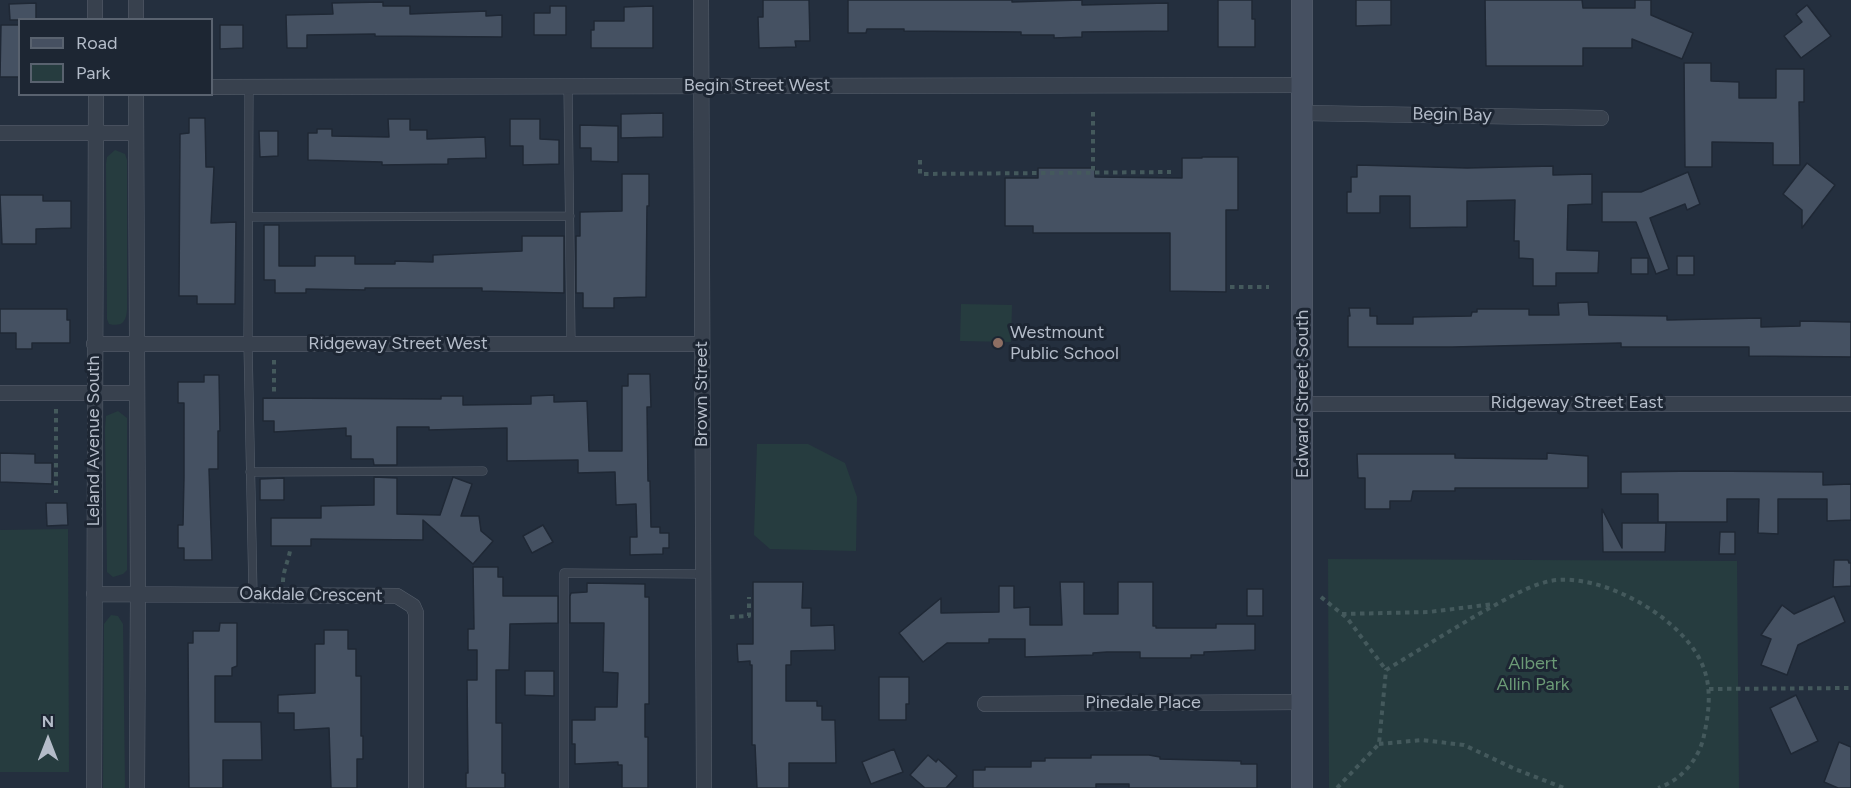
<!DOCTYPE html>
<style>
body{margin:0}
#map{position:relative;width:1851px;height:788px;overflow:hidden;background:#242f3e;font-family:Figtree,sans-serif}
canvas{display:block}
.legend{position:absolute;left:18px;top:18px;width:195px;height:78px;box-sizing:border-box;background:#1d2633;border:2px solid #59626f;margin:0;padding:8px 10px;list-style:none;font-size:18px;color:#b4bcc9}
.legend li{display:flex;align-items:center;gap:12px;height:30px}
.legend b{width:30px;border:2px solid #59626f}
.north{position:absolute;left:18px;top:710px;width:60px;height:60px;-webkit-text-stroke:4px #1d2633;paint-order:stroke;rotate:0deg;font-size:16px;font-weight:700;line-height:24px;text-align:center;color:#b4bcc9}
.north::after{content:'';display:block;margin:auto;width:21px;height:27px;background:#b4bcc9;clip-path:polygon(50% 0,100% 100%,50% 72%,0 100%)}
</style>
<div id="map">
<canvas width="1851" height="788"></canvas>
<ul class="legend">
<li><b style="height:8px;background:#465061"></b>Road</li>
<li><b style="height:16px;background:#263c3f"></b>Park</li>
</ul>
<div class="north">N</div>
</div>
<script>
const ctx = document.querySelector('canvas').getContext('2d');
ctx.lineJoin = 'round';
function fill(path, color) {
  ctx.fillStyle = color;
  ctx.fill(path, 'evenodd');
}
function trace(path, color, width, dash) {
  ctx.strokeStyle = color;
  ctx.lineWidth = width;
  ctx.lineCap = dash ? 'butt' : 'round';
  ctx.setLineDash(dash || []);
  ctx.stroke(path);
}
function drawText(font, color, halo, rows, align = 'center') {
  ctx.font = font + ' Figtree,sans-serif';
  ctx.lineWidth = 6;
  ctx.setLineDash([]);
  ctx.textBaseline = 'middle';
  ctx.strokeStyle = halo;
  ctx.fillStyle = color;
  for (const [text, x, y, turn = 0] of rows) {
    ctx.save();
    ctx.translate(x, y);
    ctx.rotate((+turn || 0) * Math.PI / 180);
    ctx.textAlign = isNaN(turn) ? turn : align;
    if (halo) ctx.strokeText(text, 0, 0);
    ctx.fillText(text, 0, 0);
    ctx.restore();
  }
}
const green = new Path2D(`
 M115,150L125,154L127,160V310C126,322 122,327 109,324L107,319L106,164L107,157Z
 M961,304L1012,305L1011,342L960,341Z
 M118,411L127,418V570L123,574L113,577L107,572L105,429L106,416Z
 M757,444H808L845,463L857,497L856,551L770,549L754,535Z
 M68,529L69,772H0V530Z
 M1328,559L1737,561L1739,788H1329Z
 M111,615L118,616L123,624L125,788H103L104,624Z`);
const building = new Path2D(`
 M763,0H809L810,41H795L796,47L759,48L758,17H763Z
 M848,0H1012V2L1082,0V5L1168,3V31L1082,32V37L1054,38V35H1021V32L904,31V29H867L866,33H848Z
 M1218,0H1252V19H1255V47H1218Z
 M1356,0H1391V25L1356,26Z
 M1485,0H1582L1583,8H1635V0H1651V15L1693,33L1682,59L1632,39V48H1583V66H1486Z
 M383,2V6H410V14L486,11V16L502,15V37L375,36V34L307,35V48H287L286,15L333,14L332,3Z
 M36,3V20H10L9,4Z
 M1807,5L1831,36L1801,58L1784,36L1802,22L1796,14Z
 M550,6H566V35H534V13H550Z
 M653,6V48H591V30H594V21H624V7Z
 M1,25H20V77H0Z
 M220,25H243V48L220,49Z
 M1684,63H1711V81L1739,82V98H1776V69H1804V102H1799L1800,165H1773V143L1712,142V167H1685Z
 M663,113V137L621,138V114Z
 M189,118H205L206,167H214L211,223L236,222L235,304H197V296H179L180,134L189,133Z
 M388,119H410V130H427V139L485,137L486,158L448,159V164L382,165V162L308,160V133H317V129H332V136L389,137Z
 M510,119H540V139L559,140V164L523,165V146H510Z
 M580,125L618,126V162L591,161V148H580Z
 M259,131H278V156L260,157Z
 M1202,157H1238V210H1226V292L1170,291V233H1033V226H1005V178H1038V168H1095V177L1182,178V158H1202Z
 M1807,163L1835,185L1802,228V210L1783,194Z
 M1357,165L1467,168L1553,166V175L1592,174V204L1568,205L1567,250L1599,251L1598,273H1556V286H1533V259L1519,258V241H1514L1515,200L1467,201V227L1410,228V196H1380V213H1347V192H1351V177H1357Z
 M1688,172L1700,204L1687,210L1685,204L1650,218L1669,269L1656,274L1636,222H1602V192H1641Z
 M622,174H649V206H647L646,297L614,298V308H583V293H576V236H580V212L622,211Z
 M0,195H43V201H71V228L36,229V244H2Z
 M264,225H279V266H315V256H355V264H395V261L433,262V255L522,251V236H564V293L482,291V288H365V290L306,289V293H275V280H264Z
 M1677,256H1694V275H1677Z
 M1631,258H1648V274H1631Z
 M1588,302L1589,315L1667,316V320L1761,318V327L1800,326V321L1851,322V357L1749,356V347H1621V343L1453,347H1348V316H1350L1349,308H1370V316H1377V324H1413V317L1471,316L1472,312H1477V309H1529V315H1559L1558,303Z
 M0,309H67V320H70V343H32V349H16V333H0Z
 M628,374H650L651,407H647L648,481H650L651,527H660V533H669V548H663V554L630,555V537H637L636,504L616,505L615,472L578,473V460L507,461V428L429,430V427H397V465H374L373,459H351V436H346V428L274,432V421H263V398L441,399V396H463V405L531,404V396L554,395V402L587,401L589,451H622V386H628Z
 M204,375H219L220,431H218V469H209L212,560H184V548H178V525H183L184,477V403H178V382H204Z
 M0,453L35,454V463H52V484L0,482Z
 M1547,453L1588,456V488H1455V491H1413L1411,501H1390V509H1365V478H1358L1357,454H1455V458L1547,459Z
 M1700,471L1823,472V485L1851,484V520L1827,521V499H1778V534L1758,533L1759,499H1727V522H1658V494H1621V472Z
 M374,477L397,478V514L440,515L453,477L472,484L461,516H479L481,531L493,541L473,564L423,520V540L311,539V546H271V518H321V506L374,505Z
 M284,478V500H260V479Z
 M46,503H67L68,525L47,526Z
 M1602,509L1622,548V523H1666L1665,552H1603Z
 M543,525L553,542L532,553L523,536Z
 M1720,532H1735V554H1719Z
 M1834,560H1848L1849,563H1851V586L1833,587Z
 M473,567H498V577H503V596H558V623L510,624L509,670H496V723H502V773H505V788H466V773H468L467,680H477V650H468V629H474Z
 M753,582H803L802,608H811V626L834,625L835,650L791,651V665H786V701H817V706H822V720H835L836,763H789V788H757L755,745H752V665H750V661L738,662L737,644H753Z
 M1060,582H1084V614H1118V582H1153V626H1156V628H1216V624H1255V650L1204,652V655H1191V658H1140V652H1107L1093,653V655L1025,657V639H989V643H947L923,662L899,633L941,598V613L999,612V586H1014V608L1030,607V625H1062Z
 M587,583L645,584V597H649V704H645V737H648V788H622V765H618V762L575,764V744H572V720H595V707H617L618,673L603,672L604,623H570V596L571,593L587,592Z
 M1247,589H1263V616H1247Z
 M1834,596L1845,622L1798,645L1787,675L1761,665L1771,639L1761,635L1782,605L1794,614Z
 M220,623H237V666L232,668V676H215V722H261L262,760H223V788H189L188,643H193V631H219Z
 M324,630H348V649H356V676H361V736H363V759H357V788H331L329,728L294,730V713H278V695L315,693V644H324Z
 M525,671H554V696L525,695Z
 M879,677H909V704H906V720H879Z
 M1796,695L1818,741L1791,754L1770,708Z
 M1839,742L1851,747V788H1838L1824,782Z
 M894,749L903,772L871,784L862,762Z
 M928,755L936,762L938,759L957,776L946,788H925L910,775Z
 M1091,755H1149L1160,757V759L1241,761V764H1257V788H1129V784H1096V788H973V770H985V767H1031V761H1045V758H1091Z`);
const path = new Path2D(`
 M1093,112V173
 M920,160V174L1171,172
 M1230,287H1269
 M274,360V392
 M56,409V493
 M283,582C283,571 288,562 290,551
 M1321,597L1347,618L1386,670
 M1342,614L1429,612L1494,604
 M730,617L749,616V597
 M1709,689L1851,688
 M1379,744L1422,740L1464,745L1515,769L1564,788
 M1337,788L1379,744L1386,670C1419,650 1451,630 1484,611C1505,600 1527,586 1550,581C1602,571 1690,621 1705,672C1712,694 1708,718 1703,740C1697,761 1680,781 1658,788`);
const service = new Path2D(`
 M568,86L571,344
 M249,87L248,344L253,594
 M250,217L570,216
 M250,472L483,471
 M564,788V573L703,574`);
const minor = new Path2D(`
 M95,0V20
 M136,0V20
 M701,0L704,788
 M212,87L1303,85
 M136,94L138,593L137,788
 M1303,113L1601,118
 M0,133H136
 M94,344H702
 M0,393H137
 M1304,404H1851
 M94,594L397,596L413,606L416,613V788
 M985,704L1302,702
 M94,788L96,94`);
const secondary = new Path2D(`
 M1302,788V0`);
const markers = [
 [998,343,6,"#8d6e63"]
];
const streetNames = [
 ["Begin Street West",757,86],
 ["Begin Bay",1452,115,1],
 ["Ridgeway Street West",398,344],
 ["Brown Street",702,394,-90],
 ["Edward Street South",1303,394,-90],
 ["Ridgeway Street East",1577,403],
 ["Leland Avenue South",94,441,-90],
 ["Oakdale Crescent",311,595,1],
 ["Pinedale Place",1143,703]
];
const poiNames = [
 ["Westmount",1010,333],
 ["Public School",1010,354]
];
const parkNames = [
 ["Albert",1533,664],
 ["Allin Park",1533,685]
];
fill(green, '#263c3f');
fill(building, '#455162');
trace(building, '#1f2835', 1.5);
trace(service, '#565f6c', 9);
trace(minor, '#565f6c', 16);
trace(secondary, '#565f6c', 22);
trace(path, '#44595c', 4, [4.5, 4.5]);
trace(service, '#38414e', 8);
trace(minor, '#38414e', 15);
trace(secondary, '#465061', 21);
for (const [x, y, r, color] of markers) {
  const dot = new Path2D();
  dot.arc(x, y, r, 0, 2 * Math.PI);
  ctx.fillStyle = color;
  ctx.fill(dot);
  trace(dot, '#1d2633', 2);
}
drawText('18px', '#b4bcc9', '#1d2633', streetNames);
drawText('18px', '#b4bcc9', '#1d2633', poiNames, 'left');
drawText('18px', '#6b9a76', '#1d2633', parkNames);
</script>
